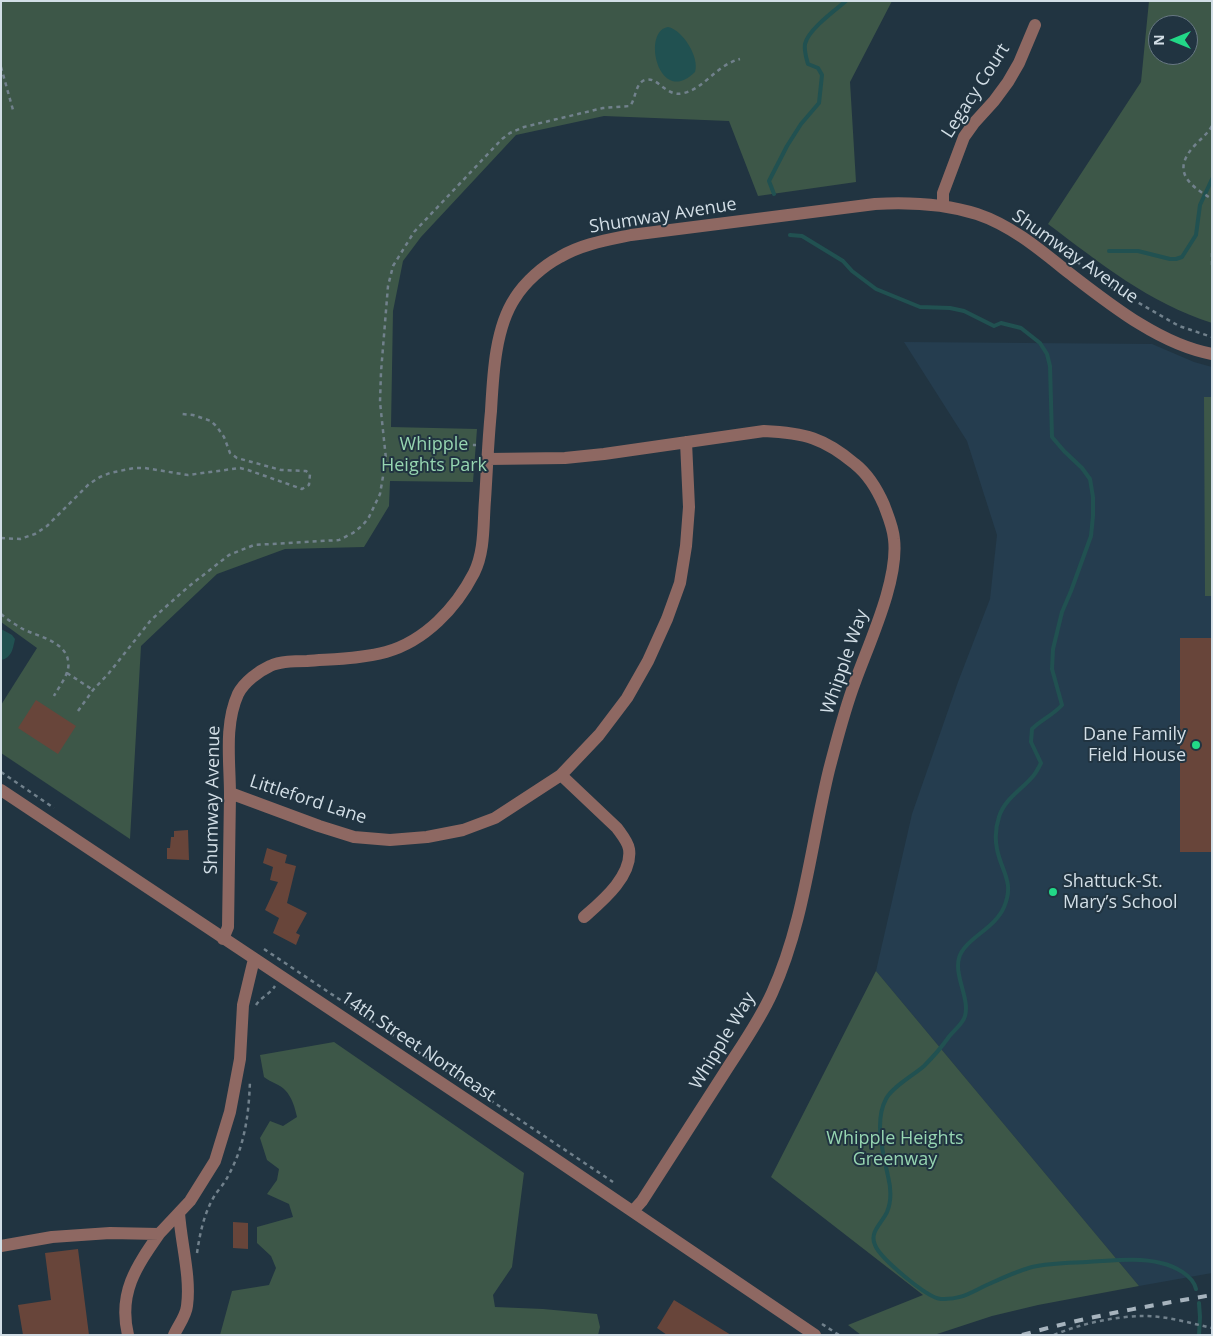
<!DOCTYPE html>
<meta charset="utf-8">
<style>
body{margin:0}
#map{position:relative;width:1213px;height:1336px;overflow:hidden;background:#213441;font-family:"Open Sans",sans-serif}
canvas{display:block}
.frame{position:absolute;inset:0;border:2px solid #d2dee6;pointer-events:none}
.north{position:absolute;left:1148px;top:15px;width:50px;height:50px;box-sizing:border-box;background:#213441;border:1px solid #687883;border-radius:50%;rotate:270deg;font-size:14px;font-weight:700;line-height:20px;text-align:center;color:#d2dee6}
.north::after{content:'';display:block;margin:auto;width:18px;height:22px;background:#22d887;clip-path:polygon(50% 0,100% 100%,50% 72%,0 100%)}
</style>
<div id="map">
<canvas width="1213" height="1336"></canvas>
<div class="frame"></div>
<div class="north">N</div>
</div>
<script>
const ctx = document.querySelector('canvas').getContext('2d');
ctx.lineJoin = 'round';
function fill(path, color) {
  ctx.fillStyle = color;
  ctx.fill(path, 'evenodd');
}
function trace(path, color, width, dash) {
  ctx.strokeStyle = color;
  ctx.lineWidth = width;
  ctx.lineCap = dash ? 'butt' : 'round';
  ctx.setLineDash(dash || []);
  ctx.stroke(path);
}
function drawText(font, color, halo, rows, align = 'center') {
  ctx.font = font + ' "Open Sans",sans-serif';
  ctx.lineWidth = 4;
  ctx.setLineDash([]);
  ctx.textBaseline = 'middle';
  ctx.strokeStyle = halo;
  ctx.fillStyle = color;
  for (const [text, x, y, turn = 0] of rows) {
    ctx.save();
    ctx.translate(x, y);
    ctx.rotate((+turn || 0) * Math.PI / 180);
    ctx.textAlign = isNaN(turn) ? turn : align;
    if (halo) ctx.strokeText(text, 0, 0);
    ctx.fillText(text, 0, 0);
    ctx.restore();
  }
}
const built = new Path2D(`
 M904,342L1152,344L1194,362L1212,367V1273L1139,1286L876,971L912,814L958,682L990,599L997,535L967,441Z`);
const green = new Path2D(`
 M1,1H892L850,82L856,182L758,196L729,121L604,116L516,135L421,237L403,261L393,311L391,427L477,429L473,482L390,481L389,506L364,547L285,549L217,574L141,646L130,839L1,753V705L37,648L1,622Z
 M1149,1H1212V323C1149,303 1100,263 1048,224L1141,82ZM1158,25H1188V55H1158Z
 M1204,397H1212V596H1205Z
 M876,971L1139,1286L1038,1305L992,1316L934,1335H861L848,1325L923,1295L771,1177Z
 M334,1042L524,1173L512,1267L493,1295L495,1307L543,1309L597,1314L600,1327L598,1335H220L232,1291L269,1285L276,1268L271,1256L257,1243V1227L293,1217L289,1204L267,1194L277,1180L279,1169L267,1160L260,1138L270,1121L283,1126L297,1117C295,1108 292,1097 285,1090C281,1085 270,1082 264,1077L260,1055Z`);
const water = new Path2D(`
 M668,27C683,30 700,58 695,72C659,108 641,31 668,27Z
 M1,629L12,635L15,639C13,648 12,658 1,660Z`);
const stream = new Path2D(`
 M774,194L769,181L787,146L801,124L819,103L822,75L818,68L808,64C806,57 804,51 805,44C808,30 834,11 846,1
 M790,235L802,236L843,261L852,271L876,289L920,307L950,308L964,311L994,326L1001,323L1021,328L1040,343L1047,354L1050,366L1052,437L1064,451L1082,468L1090,479L1093,497V516L1091,536L1071,591L1062,612L1053,649L1052,669L1062,705C1053,715 1041,720 1032,729L1031,742L1041,763C1039,767 1037,771 1034,775C1023,789 1004,799 999,817C996,826 995,839 997,849C1001,871 1015,882 1004,907C995,929 964,939 959,958C954,976 970,999 965,1016C963,1024 953,1031 948,1038C941,1048 933,1057 924,1066C914,1075 892,1087 886,1099C874,1121 883,1153 888,1176C891,1188 892,1200 887,1212C882,1223 869,1232 875,1245C880,1258 927,1298 941,1299C962,1300 971,1292 989,1284C1002,1278 1018,1271 1032,1267C1050,1263 1068,1263 1087,1262C1110,1261 1138,1257 1161,1263C1174,1266 1193,1275 1196,1289
 M1109,251H1138L1170,259H1176L1182,257L1196,235L1200,205L1212,179
 M1199,1335L1200,1317L1199,1303`);
const building = new Path2D(`
 M1180,638H1212V852H1180Z
 M36,700L76,726L58,754L18,728Z
 M188,830L189,860L167,859V848H170L171,837H174V831Z
 M267,848L287,855L285,863L296,866L287,903L307,913L296,933L300,935L296,945L273,933L279,918L265,910L278,882L270,880L273,867L263,863Z
 M233,1222L248,1223V1249L233,1248Z
 M78,1249L89,1335H23L18,1305L51,1300L45,1253Z
 M674,1300L731,1335H667L657,1328Z`);
const path = new Path2D(`
 M1,67L13,110
 M1212,126C1207,134 1202,138 1196,144C1171,170 1187,184 1212,199
 M1212,253V267
 M1071,257L1080,264
 M1104,283L1179,326L1212,337
 M445,450L446,445H476
 M1,538L20,539L35,534L47,526L89,484L100,477L110,473L134,468H145L188,475L240,468L248,470L302,489L309,485L310,474L306,471L281,470L237,458L230,453L224,437L217,427L211,421L193,415L182,414
 M1,614C7,619 14,624 21,628C35,636 64,640 68,660C71,672 60,685 54,696
 M67,673L93,690
 M78,711L93,690L109,673L151,620L188,587L229,555L254,545L339,540L353,533L363,525L369,517L380,494L386,459L380,402L381,372L388,286L393,266L414,232L502,139L510,133L524,127L603,108L630,106C636,99 635,83 645,80C659,76 665,98 684,93C705,88 716,65 740,59
 M1,772L54,808
 M264,949L613,1182
 M256,1005C261,997 270,994 275,986
 M197,1253C200,1233 204,1213 215,1195C219,1189 225,1183 228,1176C245,1146 249,1113 250,1080
 M822,1324L839,1335
 M1054,1335C1079,1324 1116,1316 1144,1316C1167,1316 1190,1323 1212,1328`);
const minor = new Path2D(`
 M943,206V193L964,137L974,123L994,101L1008,82L1019,63L1035,25
 M488,459L565,458L604,454L764,431C805,433 824,438 855,464C869,475 877,489 884,505C888,516 893,527 894,539C899,580 869,643 855,682C844,711 837,740 829,770C811,844 804,923 772,993C759,1022 740,1048 723,1075C696,1117 669,1159 642,1201L633,1211
 M561,775L617,828C622,835 628,842 629,849C633,876 601,902 584,917
 M1,790L536,1146L815,1335
 M230,793L319,826L354,837L390,840L427,837L463,830L495,818L561,775L599,735L627,698L648,661L667,619L680,583L686,546L689,507L686,442
 M223,939L228,927C229,883 229,839 230,795C230,762 224,725 238,694C244,682 259,671 270,666C280,661 295,661 307,661C333,659 360,659 386,652C425,641 456,608 474,573C485,551 483,524 485,500C487,470 488,441 491,411C493,375 495,328 515,298C525,282 543,266 560,257C582,244 607,240 631,235L875,204C909,202 945,204 977,214C1010,225 1038,248 1064,269C1107,302 1158,344 1212,354
 M1,1246L52,1237L110,1233L159,1234L190,1201L215,1161L230,1112L240,1059L243,1005L254,959
 M128,1335C118,1293 136,1267 159,1234
 M174,1335C178,1326 186,1316 187,1306C191,1277 181,1243 179,1213`);
const rail = new Path2D(`
 M1022,1335C1085,1317 1148,1306 1212,1295`);
const markers = [
 [1196,745,5,"#22d887"],
 [1053,892,5,"#22d887"]
];
const streetNames = [
 ["Legacy Court",976,91,-57],
 ["Shumway Avenue",663,216,-9],
 ["Shumway Avenue",1075,257,35],
 ["Whipple Way",845,662,-71],
 ["Shumway Avenue",213,800,-89],
 ["Littleford Lane",308,800,18],
 ["Whipple Way",723,1041,-59],
 ["14th Street Northeast",418,1047,34]
];
const parkNames = [
 ["Whipple",434,445],
 ["Heights Park",434,466],
 ["Whipple Heights",895,1139],
 ["Greenway",895,1160]
];
const poiNames = [
 ["Dane Family",1186,735],
 ["Field House",1186,756],
 ["Shattuck-St.",1063,882,"left"],
 ["Mary’s School",1063,903,"left"]
];
fill(built, '#253d4f');
fill(green, '#3d5748');
fill(water, '#215151');
trace(stream, '#215151', 4);
fill(building, '#68453a');
trace(path, '#71818c', 2.5, [4, 4]);
trace(minor, '#8e6862', 12);
trace(rail, '#a6b3bd', 4, [9, 9]);
for (const [x, y, r, color] of markers) {
  const dot = new Path2D();
  dot.arc(x, y, r, 0, 2 * Math.PI);
  ctx.fillStyle = color;
  ctx.fill(dot);
  trace(dot, '#213441', 2);
}
drawText('18px', '#d2dee6', '#213441', streetNames);
drawText('18px', '#96d5b1', '#213441', parkNames);
drawText('18px', '#d2dee6', '#213441', poiNames, 'right');
</script>
